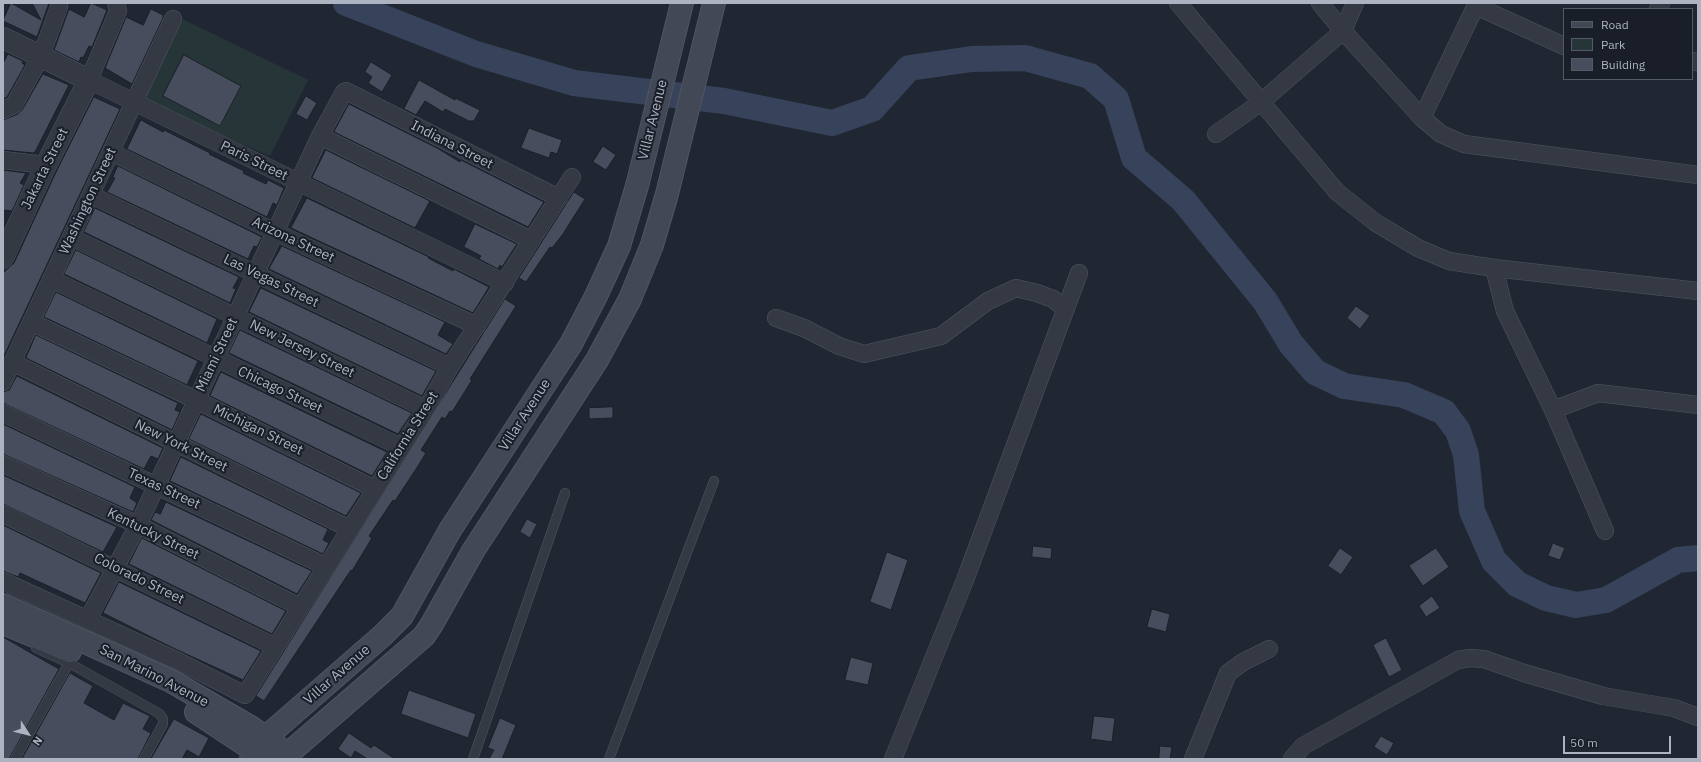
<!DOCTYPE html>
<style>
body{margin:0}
#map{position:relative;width:1701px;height:762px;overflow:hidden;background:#202733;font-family:"IBM Plex Sans",sans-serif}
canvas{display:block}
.frame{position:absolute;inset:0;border:4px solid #adb3c1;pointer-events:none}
.legend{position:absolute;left:1563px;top:8px;width:130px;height:72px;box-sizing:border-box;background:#191e28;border:1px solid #545a65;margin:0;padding:5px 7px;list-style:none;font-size:12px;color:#adb3c1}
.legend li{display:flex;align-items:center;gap:8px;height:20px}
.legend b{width:20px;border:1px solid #545a65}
.north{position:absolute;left:8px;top:714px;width:40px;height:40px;-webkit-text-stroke:3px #191e28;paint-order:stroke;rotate:126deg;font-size:11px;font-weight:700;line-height:16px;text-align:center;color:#adb3c1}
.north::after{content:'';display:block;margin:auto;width:14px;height:18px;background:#adb3c1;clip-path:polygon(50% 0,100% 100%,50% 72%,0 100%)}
.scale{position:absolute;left:1563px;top:736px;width:108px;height:18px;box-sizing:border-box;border:2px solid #adb3c1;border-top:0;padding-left:5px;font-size:12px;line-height:14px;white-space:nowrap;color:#adb3c1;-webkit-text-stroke:3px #191e28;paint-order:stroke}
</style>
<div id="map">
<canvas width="1701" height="762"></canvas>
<div class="frame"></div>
<ul class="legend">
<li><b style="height:5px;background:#424856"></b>Road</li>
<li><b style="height:11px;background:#263638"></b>Park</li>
<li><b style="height:11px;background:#474d5c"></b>Building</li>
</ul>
<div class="north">N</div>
<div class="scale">50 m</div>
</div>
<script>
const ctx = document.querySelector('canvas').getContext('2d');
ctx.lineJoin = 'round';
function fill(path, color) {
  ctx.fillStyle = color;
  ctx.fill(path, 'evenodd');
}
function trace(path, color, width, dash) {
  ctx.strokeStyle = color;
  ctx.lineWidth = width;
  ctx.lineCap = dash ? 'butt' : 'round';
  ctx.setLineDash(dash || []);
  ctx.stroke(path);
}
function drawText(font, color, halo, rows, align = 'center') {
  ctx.font = font + ' "IBM Plex Sans",sans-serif';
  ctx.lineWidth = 4;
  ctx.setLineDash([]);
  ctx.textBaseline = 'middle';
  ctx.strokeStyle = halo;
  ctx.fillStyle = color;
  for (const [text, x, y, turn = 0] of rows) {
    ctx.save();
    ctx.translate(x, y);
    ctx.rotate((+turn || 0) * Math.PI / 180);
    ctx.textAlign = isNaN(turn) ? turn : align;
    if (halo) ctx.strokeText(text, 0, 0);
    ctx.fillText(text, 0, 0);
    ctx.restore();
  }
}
const green = new Path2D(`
 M182,19L308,80L270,156L144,101Z`);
const river = new Path2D(`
 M346,3L476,54L574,83L724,101L832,123L872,109L909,68L972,59L1025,58L1090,76L1116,99L1134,158L1183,200L1265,301L1291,344L1315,372L1344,386L1404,395L1444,412L1458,431L1466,455L1472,511L1494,561L1517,584L1546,598L1576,605L1606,600L1678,560L1698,558`);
const building = new Path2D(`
 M11,3L41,20L32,3H49L37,37L3,21Z
 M91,3L107,10L92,47L89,46L83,58L81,57L79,62L54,50L69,9L84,17Z
 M151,9L163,15V18L132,84L105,68L126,17L143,25Z
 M8,54L23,61L22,63L25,65L7,97L3,99V64Z
 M184,55L241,86L220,126L163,96Z
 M371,62L392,75L382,92L368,83L372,77L365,72Z
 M43,74L69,85L35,152L33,153L3,150V120L18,114L22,110Z
 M419,80L455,100V98L480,110L474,121H469L445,109L443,112L425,101L416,115L404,109Z
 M306,96L317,103L307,120L296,114Z
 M94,97L120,109L3,358V273L14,263L57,170Z
 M349,104L437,148L460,162L461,160L544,202L528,227L334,132Z
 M141,120L163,132L164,130L210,153L209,154L244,171L243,173L266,184L268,180L284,188L277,205L273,203L267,217L127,149Z
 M529,128L562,140L557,154L551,152L549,158L521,148Z
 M603,146L616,155L606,170L593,162Z
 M326,150L430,201L415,228L312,178Z
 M118,166L262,237L257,247L254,246L248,259L107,192L115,178L113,177Z
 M3,170L26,173L20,183L24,185L12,211L3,210Z
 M574,192L585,199L563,234L552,248L550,247L526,282L519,278Z
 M307,198L429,257L428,258L453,271L454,269L489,287L473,313L291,228Z
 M95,208L239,277L233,288L236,289L230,303L84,232Z
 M475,224L517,244L502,267L500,265L498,269L479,259L481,256L464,247Z
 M282,246L445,322L438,335L453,344L446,354L269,269Z
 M76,250L217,319L207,343L64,274Z
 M261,288L436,371L422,396L249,312Z
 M56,292L198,361L187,385L44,317Z
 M505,299L516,306L470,379L472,380L452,412L450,411L445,419L442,417L421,450L426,453L418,466L395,501L393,500L369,536L372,538L352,571L351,570L264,701L256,696Z
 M1356,306L1370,316L1360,329L1347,318Z
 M240,330L412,413L398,434L229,353Z
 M36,335L178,403L175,410L180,412L172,430L26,358Z
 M221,372L387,452L372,476L210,396Z
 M17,376L163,448L158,459L151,456L144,469L3,403V392L9,390Z
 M613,407V418L589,419V408Z
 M201,414L361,493L346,516L189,439Z
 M3,424L135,487L130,498L137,503L133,512L3,454Z
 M181,457L328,529L323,540L329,543L323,554L170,481Z
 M3,475L117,527L103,552L3,504Z
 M166,502L312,571L297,594L151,520L155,512L160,514Z
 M527,519L537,524L530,538L520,532Z
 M3,525L101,573L85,603L20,573L18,577L3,571Z
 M142,538L286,611L272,634L129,564Z
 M1553,543L1565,548L1560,560L1548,556Z
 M1033,546L1052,548L1051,559L1032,557Z
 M1340,548L1353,557L1341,575L1328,566Z
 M1436,548L1449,567L1423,586L1409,566Z
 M887,552L908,560L891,610L870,602Z
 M119,582L261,651L243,680L173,648L103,613Z
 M1432,596L1440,608L1426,617L1419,606Z
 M1152,609L1170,614L1166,632L1147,627Z
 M3,637L59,669L9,759H3Z
 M1386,638L1402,670L1389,677L1373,645Z
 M851,657L873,663L868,685L845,680Z
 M70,673L93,686L84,703L114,720L123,703L150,716L143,729L151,733L138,759H22Z
 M409,690L476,714L468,738L401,714Z
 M1094,716L1115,718L1112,742L1091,739Z
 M500,718L516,725L502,759H489L494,750L488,748Z
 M174,719L209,738L199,757L187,750L182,759H151Z
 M349,733L371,748L374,745L395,759H365L366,758L355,751L351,758L338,749Z
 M1381,736L1394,743L1387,755L1374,747Z
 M1160,746L1172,747L1170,759H1159Z`);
const service = new Path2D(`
 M36,648L69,663L160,714L163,719V724L144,759
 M15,759L69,663
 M473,759L565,493
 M609,759L714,481`);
const minor = new Path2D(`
 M116,3L118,11L89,80L505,283
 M1178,3L1337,192L1376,223L1418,248L1449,261L1494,268L1698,291
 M1320,3L1343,31L1422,118L1441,134L1464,144L1698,175
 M1476,6L1564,46
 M1658,9L1661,3
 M1692,61L1698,62
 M3,110L14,105L41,56L59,7V3
 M1422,118L1477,3
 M1216,134L1260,103L1343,31L1355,3
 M320,136L531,240
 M111,152L275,232L477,326
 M3,160L46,165
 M91,195L450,367
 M71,237L426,409
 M1494,268L1505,311L1553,410L1605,531
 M51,279L401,447
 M776,318L804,328L839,346L864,354L941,336L988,301L1016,288L1037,293L1053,299L1066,309
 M31,322L196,400L375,489
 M12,362L350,529
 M3,382L173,19
 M1553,410L1598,393L1698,405
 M3,413L325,566
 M3,464L138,525L300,607
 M3,514L274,646
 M3,581L180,662L245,695L426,409L450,367L572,177
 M88,619L138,525L320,136L344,92L346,91L559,198
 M893,759L965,580L1079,273
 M1193,759L1228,673L1243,662L1269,649
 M1292,759L1303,746L1458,660L1470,658L1484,659L1524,673L1603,696L1674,708L1698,717`);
const tertiary = new Path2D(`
 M3,38L89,80L46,165L3,258`);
const secondary = new Path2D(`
 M3,605L171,681L252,728L277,746
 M3,623L70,651
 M196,712L267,759
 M251,759L265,738L383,635L402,616L450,530L571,344L596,296L619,246L637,186L682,3
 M286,759L289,753L424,636L432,624L473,551L597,360L630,299L652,245L667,194L714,3`);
const streetNames = [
 ["Villar Avenue",653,120,-76],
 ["Indiana Street",452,145,27],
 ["Paris Street",254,161,26],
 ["Jakarta Street",45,169,-64],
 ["Washington Street",88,201,-65],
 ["Arizona Street",293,240,25],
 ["Las Vegas Street",271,281,26],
 ["New Jersey Street",302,349,26],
 ["Miami Street",217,355,-65],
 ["Chicago Street",280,390,25],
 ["Villar Avenue",525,415,-57],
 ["Michigan Street",258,430,26],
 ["California Street",408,436,-58],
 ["New York Street",181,446,26],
 ["Texas Street",164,489,25],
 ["Kentucky Street",153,534,26],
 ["Colorado Street",139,579,26],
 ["Villar Avenue",337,675,-41],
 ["San Marino Avenue",154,676,27]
];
fill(green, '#263638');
trace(river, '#37435a', 26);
fill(building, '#474d5c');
trace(building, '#1b202a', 1);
trace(service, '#515662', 10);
trace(minor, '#515662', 18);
trace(tertiary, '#515662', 22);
trace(secondary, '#515662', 24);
trace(service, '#343944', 9);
trace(minor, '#343944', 17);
trace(tertiary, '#343944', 21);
trace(secondary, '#424856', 22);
drawText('14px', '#adb3c1', '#191e28', streetNames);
</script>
